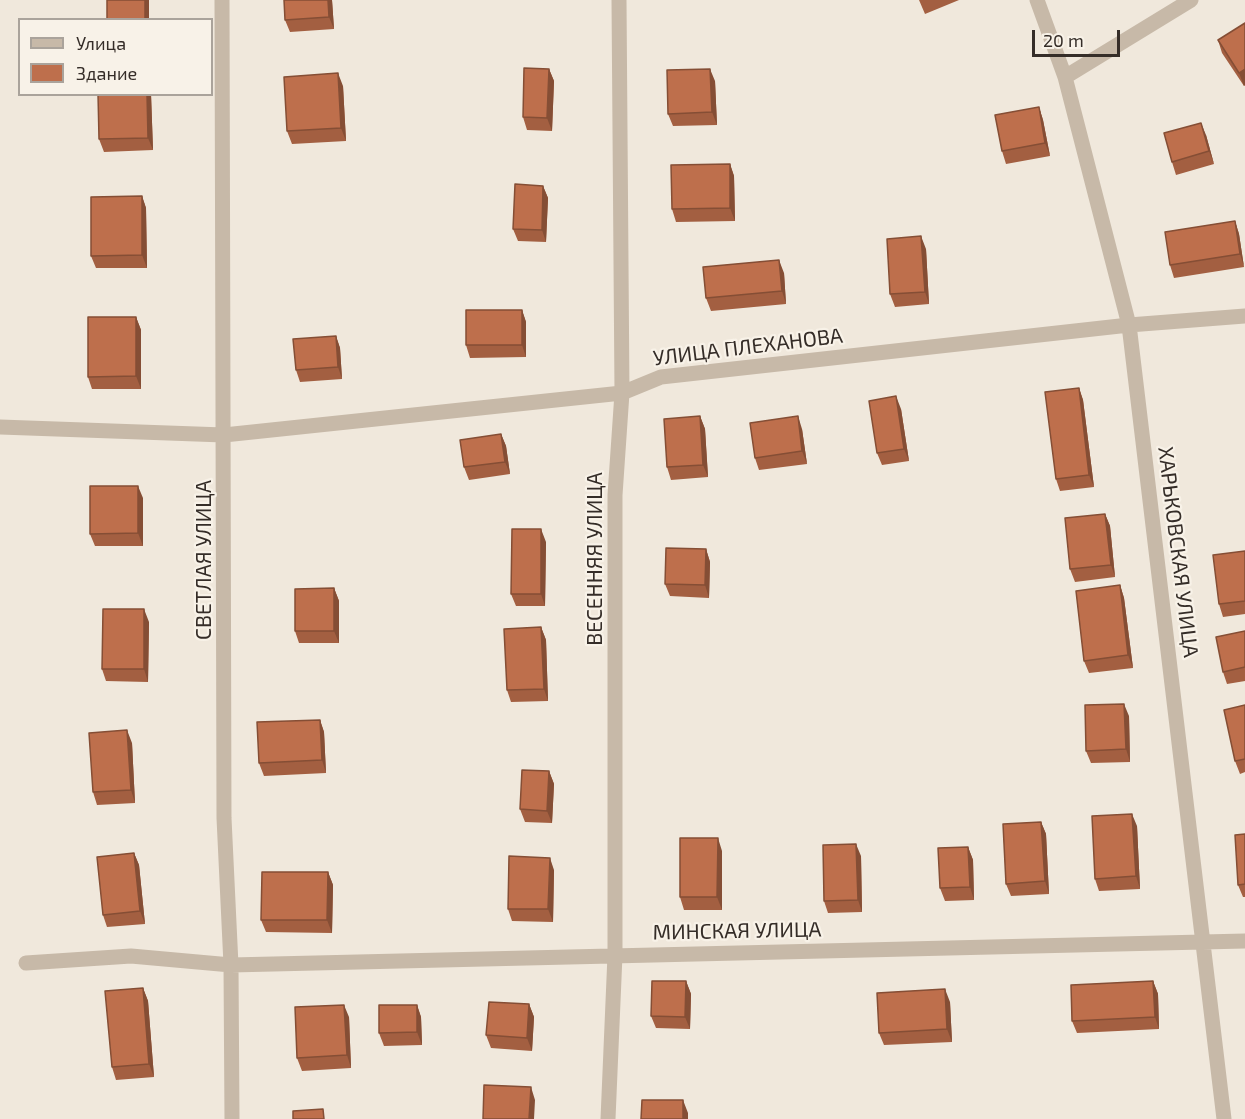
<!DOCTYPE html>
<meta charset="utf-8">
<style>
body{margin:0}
#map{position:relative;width:1245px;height:1119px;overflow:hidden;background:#f0e8dc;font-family:"Exo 2",sans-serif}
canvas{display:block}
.legend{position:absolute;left:18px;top:18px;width:195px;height:78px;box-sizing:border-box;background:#f8f2e8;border:2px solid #aaa39b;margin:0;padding:8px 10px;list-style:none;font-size:18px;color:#352d28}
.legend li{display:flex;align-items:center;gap:12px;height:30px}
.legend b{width:30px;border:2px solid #aaa39b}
.scale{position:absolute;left:1032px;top:30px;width:88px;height:27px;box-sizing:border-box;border:3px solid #352d28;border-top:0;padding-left:8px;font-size:18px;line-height:21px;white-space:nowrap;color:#352d28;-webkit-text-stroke:4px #f8f2e8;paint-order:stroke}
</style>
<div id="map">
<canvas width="1245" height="1119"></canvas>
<ul class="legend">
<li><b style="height:8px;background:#c7b9a8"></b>Улица</li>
<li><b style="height:16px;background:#be6f4c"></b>Здание</li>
</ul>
<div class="scale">20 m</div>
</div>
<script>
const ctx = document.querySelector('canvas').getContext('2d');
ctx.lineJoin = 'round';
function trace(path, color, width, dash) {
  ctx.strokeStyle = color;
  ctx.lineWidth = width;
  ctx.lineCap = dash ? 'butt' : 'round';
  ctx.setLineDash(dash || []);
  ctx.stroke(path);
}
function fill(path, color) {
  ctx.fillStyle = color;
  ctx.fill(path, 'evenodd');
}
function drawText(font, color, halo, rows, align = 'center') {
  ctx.font = font + ' "Exo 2",sans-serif';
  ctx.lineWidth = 4.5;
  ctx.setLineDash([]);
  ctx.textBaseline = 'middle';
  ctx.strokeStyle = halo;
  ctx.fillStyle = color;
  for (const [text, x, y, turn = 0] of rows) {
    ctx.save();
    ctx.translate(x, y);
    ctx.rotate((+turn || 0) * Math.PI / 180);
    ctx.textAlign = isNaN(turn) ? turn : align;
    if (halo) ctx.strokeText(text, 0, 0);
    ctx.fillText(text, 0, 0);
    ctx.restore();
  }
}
const minor = new Path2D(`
 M222,0L224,818L231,965L232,1119
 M1037,0L1065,77L1129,325L1224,1119
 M1065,77L1191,0
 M0,427L224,435L622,393L661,377L1129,325L1245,316
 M26,963L131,956L231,965L1245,941
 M608,1119L615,955V495L622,393L619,0`);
const wall = new Path2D(`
 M284,0H332L334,29L290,32L285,20Z
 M919,0H959L925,14Z
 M1245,23V85L1244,86L1222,53L1218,40Z
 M549,69L554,81L552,131L527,130L523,117Z
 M715,81L717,125L673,126L668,114Z
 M343,86L346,141L292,144L287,131Z
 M151,94L153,150L104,152L99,139Z
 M1039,107L1043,120L1050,156L1006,164L1002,151Z
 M1206,135L1214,164L1176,175L1172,162Z
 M730,164L734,176L735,221L676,222L672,209Z
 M543,186L548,198L546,242L518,241L513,229Z
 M142,196L146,208L147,268H96L91,256Z
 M1235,221L1239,234L1244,267L1174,278L1170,265Z
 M926,249L929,304L895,307L890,294Z
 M784,273L786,304L711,311L706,298Z
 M522,310L526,322V357L470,358L466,345Z
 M136,317L141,330V389H92L88,377Z
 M336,336L340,348L342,379L300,382L296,370Z
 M1079,388L1083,400L1094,487L1060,491L1056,479Z
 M901,409L909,461L882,465L877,453Z
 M700,416L705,429L708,477L671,480L667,467Z
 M802,429L807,464L759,470L755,458Z
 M501,434L506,446L510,474L469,480L464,467Z
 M143,498V546H95L90,534Z
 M1105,514L1110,526L1115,577L1075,582L1070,569Z
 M546,542L545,606H516L511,594Z
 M706,549L710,562L709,598L670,596L665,584Z
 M1245,551V614L1223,617L1219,604Z
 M1120,585L1124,598L1133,668L1089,673L1084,661Z
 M334,588L339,601V643H299L295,631Z
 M149,622L148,682L106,681L102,669Z
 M541,627L546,640L548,701L511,702L507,690Z
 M1245,631V681L1227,684L1223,672Z
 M1245,705V772L1240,774L1235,761Z
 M1129,716L1130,762L1091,763L1086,751Z
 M320,720L324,732L326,773L264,776L259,763Z
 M132,743L135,803L97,805L93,792Z
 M549,771L554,784L552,823L525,822L520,809Z
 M1041,822L1046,834L1049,894L1011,896L1006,884Z
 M1137,826L1140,889L1099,891L1095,879Z
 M1245,834V897H1243L1238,885Z
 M968,847L973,860L974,900L945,901L940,888Z
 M722,851V910H684L680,897Z
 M134,853L139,865L145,924L107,927L103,915Z
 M861,856L862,912L828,913L824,901Z
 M554,870L553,922L512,921L508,909Z
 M328,872L333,885L332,933L266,932L261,920Z
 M686,981L691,994L690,1029L656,1028L651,1016Z
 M1153,981L1158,994L1159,1029L1077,1033L1072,1021Z
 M143,988L148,1001L154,1077L116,1080L112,1067Z
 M950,1002L952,1042L884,1045L879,1033Z
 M529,1004L534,1017L532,1051L491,1048L486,1035Z
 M417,1005L421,1017L422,1045L384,1046L379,1033Z
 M349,1017L351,1068L302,1071L297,1058Z`);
const shadedWall = new Path2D(`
 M145,0H149V20H145Z
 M328,0H332L334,29L329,17Z
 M549,69L554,81L552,131L547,118Z
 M710,69L715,81L717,125L712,112Z
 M1245,69V85L1244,86L1239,73Z
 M338,73L343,86L346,141L341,128Z
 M147,94H151L153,150L148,138Z
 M1039,107L1043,120L1050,156L1045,143Z
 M1201,123L1206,135L1214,164L1209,151Z
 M730,164L734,176L735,221L730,208Z
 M543,186L548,198L546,242L542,230Z
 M142,196L146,208L147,268L142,255Z
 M1235,221L1239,234L1244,267L1240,254Z
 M921,236L926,249L929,304L925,292Z
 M779,260L784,273L786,304L782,291Z
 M522,310L526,322V357L522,345Z
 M136,317L141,330V389L136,376Z
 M336,336L340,348L342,379L338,367Z
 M1079,388L1083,400L1094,487L1089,475Z
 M896,396L901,409L909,461L904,449Z
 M700,416L705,429L708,477L703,465Z
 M798,416L802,429L807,464L802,451Z
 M501,434L506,446L510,474L505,462Z
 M138,486L143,498V546L138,533Z
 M1105,514L1110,526L1115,577L1111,565Z
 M541,529L546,542L545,606L541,594Z
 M706,549L710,562L709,598L705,585Z
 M1120,585L1124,598L1133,668L1128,655Z
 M334,588L339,601V643L334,631Z
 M144,609L149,622L148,682L144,669Z
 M541,627L546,640L548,701L544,689Z
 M1124,704L1129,716L1130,762L1126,749Z
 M320,720L324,732L326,773L322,760Z
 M127,730L132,743L135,803L131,790Z
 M549,771L554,784L552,823L547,811Z
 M1132,814L1137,826L1140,889L1136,876Z
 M1041,822L1046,834L1049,894L1045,881Z
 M718,838L722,851V910L717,897Z
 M856,844L861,856L862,912L858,900Z
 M968,847L973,860L974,900L970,887Z
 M134,853L139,865L145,924L140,911Z
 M550,858L554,870L553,922L548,909Z
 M328,872L333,885L332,933L327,920Z
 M686,981L691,994L690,1029L685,1017Z
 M1153,981L1158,994L1159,1029L1155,1017Z
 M143,988L148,1001L154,1077L149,1064Z
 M945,989L950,1002L952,1042L947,1029Z
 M529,1004L534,1017L532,1051L527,1038Z
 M344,1005L349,1017L351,1068L347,1055Z
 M417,1005L421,1017L422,1045L417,1032Z
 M531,1087L535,1100L534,1119H529Z
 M683,1100L688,1113V1119H683Z`);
const building = new Path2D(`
 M107,0H145V19H107Z
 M284,0H328L329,17L285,20Z
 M1245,23V69L1239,73L1218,40Z
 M524,68L549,69L547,118L523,117Z
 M710,69L712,112L668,114L667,70Z
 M338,73L341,128L287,131L284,77Z
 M98,94H147L148,138L99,139Z
 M1039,107L1045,143L1002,151L995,115Z
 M1201,123L1209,151L1172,162L1164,133Z
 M730,164V208L672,209L671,165Z
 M515,184L543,186L542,230L513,229Z
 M142,196V255L91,256V197Z
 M1235,221L1240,254L1170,265L1165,232Z
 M921,236L925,292L890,294L887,239Z
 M779,260L782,291L706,298L703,267Z
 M466,310H522V345H466Z
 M88,317H136V376L88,377Z
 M336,336L338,367L296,370L293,339Z
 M1079,388L1089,475L1056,479L1045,392Z
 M896,396L904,449L877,453L869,401Z
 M700,416L703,465L667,467L664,419Z
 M798,416L802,451L755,458L750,423Z
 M501,434L505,462L464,467L460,440Z
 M90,486H138V533L90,534Z
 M1105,514L1111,565L1070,569L1065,518Z
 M512,529H541V594H511Z
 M666,548L706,549L705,585L665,584Z
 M1245,551V601L1219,604L1213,555Z
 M1120,585L1128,655L1084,661L1076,591Z
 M334,588V631H295V589Z
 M103,609H144V669H102Z
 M541,627L544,689L507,690L504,629Z
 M1245,631V667L1223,672L1216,637Z
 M1124,704L1126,749L1086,751L1085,705Z
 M1245,705V759L1235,761L1224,710Z
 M320,720L322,760L259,763L257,722Z
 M127,730L131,790L93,792L89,733Z
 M522,770L549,771L547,811L520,809Z
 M1132,814L1136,876L1095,879L1092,816Z
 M1041,822L1045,881L1006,884L1003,824Z
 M1245,834V884L1238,885L1235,835Z
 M680,838H718L717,897H680Z
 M856,844L858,900L824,901L823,845Z
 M968,847L970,887L940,888L938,848Z
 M134,853L140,911L103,915L97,857Z
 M509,856L550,858L548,909H508Z
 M262,872H328L327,920H261Z
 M652,981H686L685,1017L651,1016Z
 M1153,981L1155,1017L1072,1021L1071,985Z
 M143,988L149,1064L112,1067L105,991Z
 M945,989L947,1029L879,1033L877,993Z
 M489,1002L529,1004L527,1038L486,1035Z
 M344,1005L347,1055L297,1058L295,1007Z
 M379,1005H417V1032L379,1033Z
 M484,1085L531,1087L529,1119H483Z
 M642,1100H683V1119H641Z
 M323,1109L324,1119H293V1111Z`);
const streetNames = [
 ["УЛИЦА ПЛЕХАНОВА",748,347,-7],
 ["ХАРЬКОВСКАЯ УЛИЦА",1178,552,83],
 ["ВЕСЕННЯЯ УЛИЦА",595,559,-90],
 ["СВЕТЛАЯ УЛИЦА",204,560,-90],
 ["МИНСКАЯ УЛИЦА",737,931,-1]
];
trace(minor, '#c7b9a8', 15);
fill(wall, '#a35f41');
fill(shadedWall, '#854e35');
fill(building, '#be6f4c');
trace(building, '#854e35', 1.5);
drawText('21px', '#352d28', '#f8f2e8', streetNames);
</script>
